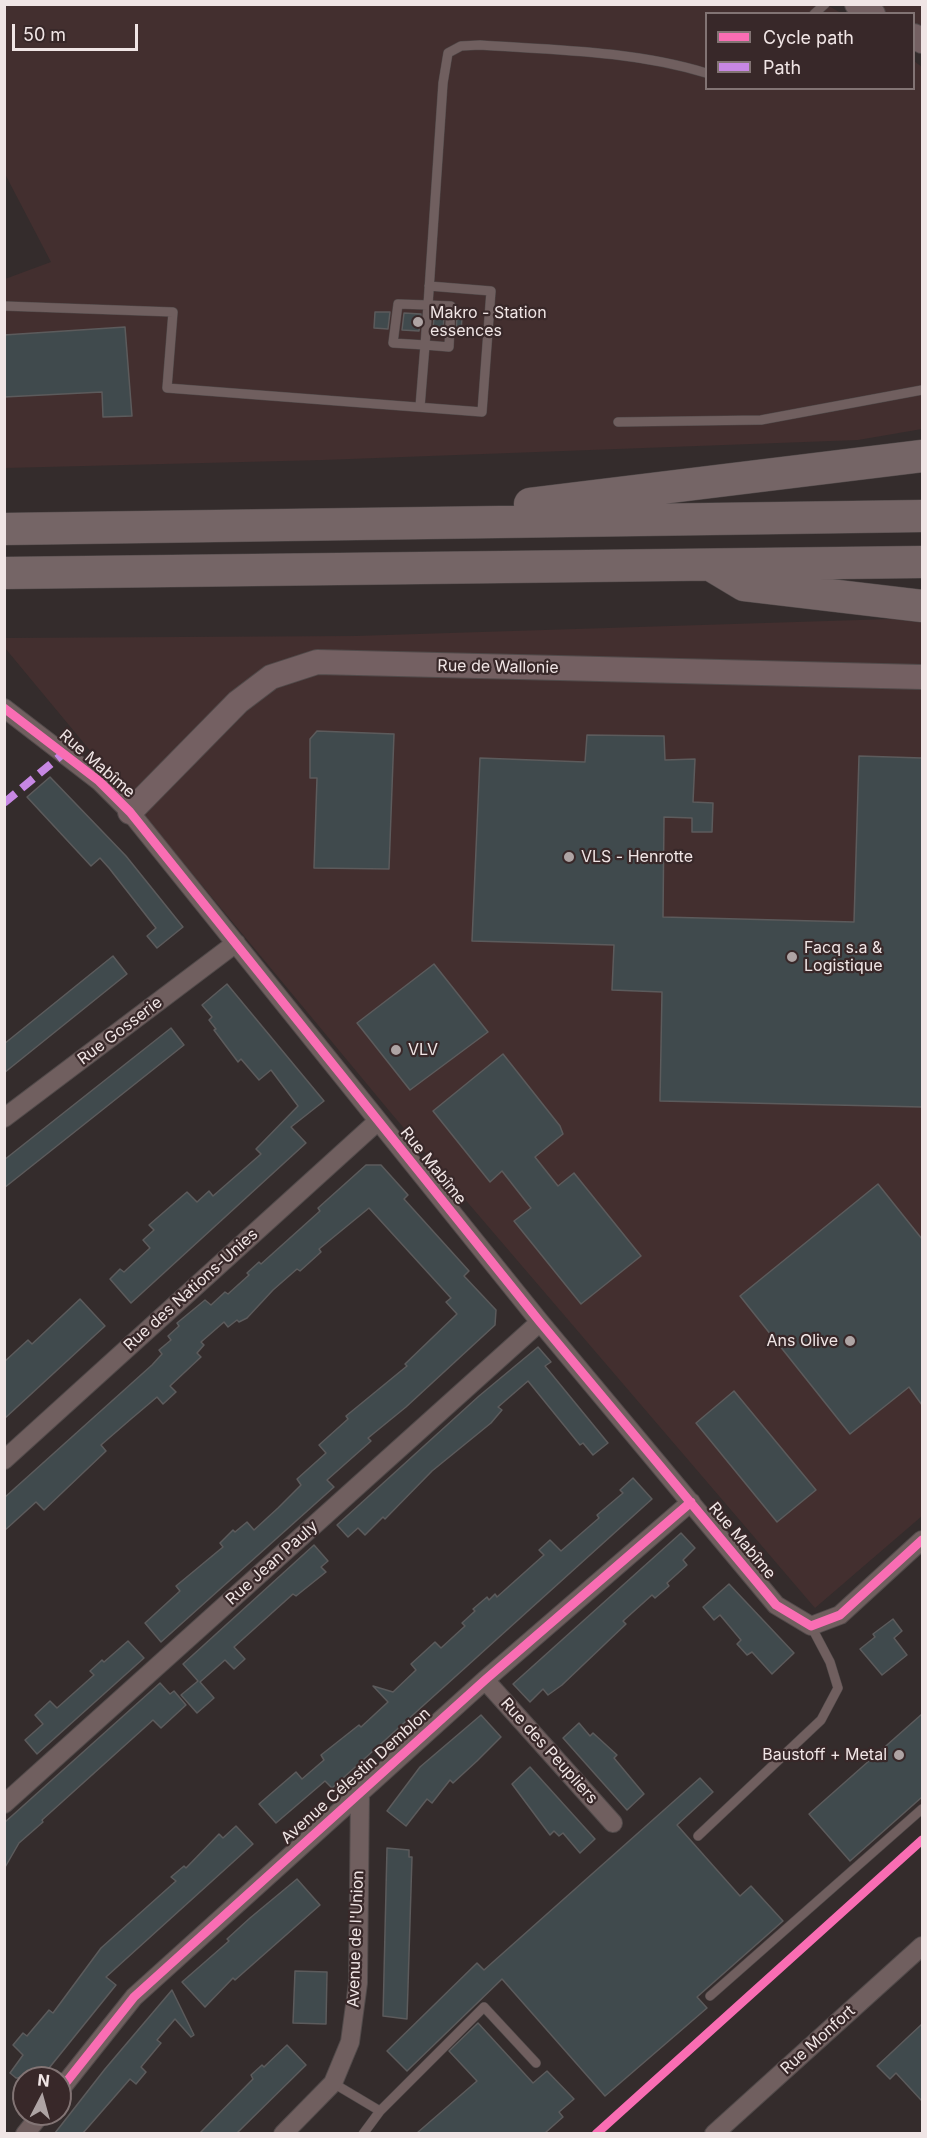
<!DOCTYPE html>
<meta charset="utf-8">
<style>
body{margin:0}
#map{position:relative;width:927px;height:2138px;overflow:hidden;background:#342c2c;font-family:Inter,sans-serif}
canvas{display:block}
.frame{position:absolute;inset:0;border:6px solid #f0e5e5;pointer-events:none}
.legend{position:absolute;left:705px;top:12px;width:210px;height:78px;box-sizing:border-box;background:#382829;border:2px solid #827474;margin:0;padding:8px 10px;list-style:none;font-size:18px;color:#f0e5e5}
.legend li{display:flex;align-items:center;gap:12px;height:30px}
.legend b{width:30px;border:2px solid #827474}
.north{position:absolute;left:12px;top:2066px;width:60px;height:60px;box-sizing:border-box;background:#382829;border:2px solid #827474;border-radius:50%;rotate:6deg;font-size:16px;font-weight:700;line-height:24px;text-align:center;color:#f0e5e5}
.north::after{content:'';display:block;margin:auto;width:21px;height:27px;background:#aea4a4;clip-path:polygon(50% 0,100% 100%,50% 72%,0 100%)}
.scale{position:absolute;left:12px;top:24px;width:126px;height:27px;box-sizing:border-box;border:3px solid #f0e5e5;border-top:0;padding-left:8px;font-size:18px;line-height:21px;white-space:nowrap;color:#f0e5e5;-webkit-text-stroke:4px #382829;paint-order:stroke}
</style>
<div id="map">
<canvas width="927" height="2138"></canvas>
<div class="frame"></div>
<ul class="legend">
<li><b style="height:8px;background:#f96db3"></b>Cycle path</li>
<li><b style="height:8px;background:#c787e3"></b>Path</li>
</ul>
<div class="north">N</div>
<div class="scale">50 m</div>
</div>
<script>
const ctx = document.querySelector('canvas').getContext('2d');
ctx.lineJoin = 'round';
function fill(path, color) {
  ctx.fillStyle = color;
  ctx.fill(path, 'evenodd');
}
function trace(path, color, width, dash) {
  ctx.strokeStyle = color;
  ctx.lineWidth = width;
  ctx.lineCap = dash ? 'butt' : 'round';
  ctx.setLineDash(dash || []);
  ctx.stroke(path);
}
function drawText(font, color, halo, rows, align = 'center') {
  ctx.font = font + ' Inter,sans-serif';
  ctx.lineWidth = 4.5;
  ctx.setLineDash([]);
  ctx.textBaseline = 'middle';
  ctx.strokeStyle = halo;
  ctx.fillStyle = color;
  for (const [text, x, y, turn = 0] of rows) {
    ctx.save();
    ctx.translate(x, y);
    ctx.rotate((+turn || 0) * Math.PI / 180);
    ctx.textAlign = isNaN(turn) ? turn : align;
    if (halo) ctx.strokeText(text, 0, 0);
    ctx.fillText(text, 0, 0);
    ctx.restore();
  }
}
const built = new Path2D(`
 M730,4L827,5L841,13L706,14V88H914V61L922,67V429L858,440L323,460L5,468V279L51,262L5,174L4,5Z
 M863,5H922V39L914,34V14L879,13Z
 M922,618V1516L815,1608L391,1113L5,648L4,638L355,636Z`);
const building = new Path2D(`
 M375,312H390L388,329L374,328Z
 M404,313L421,314L419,331L402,330Z
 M434,315H444L443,332H433Z
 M457,316H462L461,333H456Z
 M125,327L132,416L103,417L102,392L4,397V335Z
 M317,731L394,734L389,869L314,868L317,778H310V739Z
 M587,735L664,736L665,760L695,759L693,802L713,803L712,832H692V818L664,817L663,917L854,922L859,756L922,758V1107L660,1101L662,992L612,990L614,945L472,941L480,758L585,762Z
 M50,777L126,856L183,927L157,948L147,936L156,928L109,868L100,858L91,866L27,797Z
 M113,956L127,974L4,1073V1044Z
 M434,964L488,1032L410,1090L357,1023Z
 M227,984L324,1101L291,1127L306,1143L131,1303L110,1279L120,1269L124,1272L150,1248L143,1240L154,1230L149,1225L187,1192L197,1202L209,1191L213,1196L261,1154L256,1149L298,1106L271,1070L259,1080L241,1059L238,1062L214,1030L216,1029L209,1020L212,1017L202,1005Z
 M171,1028L184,1045L4,1188V1160Z
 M503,1054L560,1126L563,1134L535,1157L558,1186L574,1173L641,1256L581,1304L514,1221L531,1208L502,1171L490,1182L433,1111Z
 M366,1165H381L408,1195L404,1199L469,1271L464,1276L496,1310L495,1325L406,1407L368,1438L371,1441L327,1480L334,1487L161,1642L145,1623L180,1591L176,1586L223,1547L220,1543L233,1530L235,1532L247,1522L254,1530L278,1508L301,1485L297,1479L326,1453L319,1445L348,1419L346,1416L407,1366L405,1364L457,1314L446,1302L451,1298L369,1208L319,1249L321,1252L300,1271L297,1269L273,1290L247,1318L239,1322L237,1320L228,1327L224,1322L201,1342L204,1345L197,1353L201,1357L170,1386L176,1392L163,1404L157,1397L131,1419L101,1445L106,1451L44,1510L36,1502L4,1531V1498L152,1365L162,1354L159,1350L171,1340L168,1336L179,1326L177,1323L205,1300L211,1305L225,1292L228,1294L249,1275L247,1273L259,1262L261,1264L320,1211L318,1208Z
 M878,1184L922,1239V1405L909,1387L850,1434L740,1296Z
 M80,1299L105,1326L4,1419V1362L28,1340L32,1344Z
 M538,1347L551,1362L545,1366L608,1443L593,1455L583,1443L580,1445L528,1381L498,1407L502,1410L491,1423L432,1471L385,1519L383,1517L365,1535L358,1528L348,1537L337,1525L479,1396Z
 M734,1391L816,1490L777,1522L696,1423Z
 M633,1478L652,1499L332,1788L325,1781L276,1823L259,1804L296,1772L302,1779L324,1760L321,1755L359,1725L361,1727L388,1702L373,1686L393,1692L416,1670L411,1664L435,1642L441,1648L465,1626L462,1623L475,1611L473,1609L487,1597L489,1600L495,1594L497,1597L544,1555L539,1550L550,1540L561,1551L599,1518L597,1515L623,1493L620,1490Z
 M681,1533L695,1548L683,1560L687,1565L667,1583L669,1586L655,1598L652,1595L623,1621L626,1624L562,1685L548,1695L543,1689L530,1702L513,1684Z
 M314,1545L328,1561L321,1567L326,1572L296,1596L293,1594L234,1647L245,1659L234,1669L225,1660L200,1682L214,1698L197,1713L181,1695L198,1681L183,1664Z
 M729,1584L794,1653L772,1674L752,1652L747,1655L737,1644L741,1640L720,1615L714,1620L703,1607Z
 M893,1619L902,1631L894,1638L907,1655L882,1675L860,1649L875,1637L873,1634Z
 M128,1641L144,1658L37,1754L25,1740L43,1724L35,1715L50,1701L57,1708L94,1675L90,1671L102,1660L104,1662Z
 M160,1683L170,1694L174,1691L186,1705L161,1728L153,1720L42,1820L43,1822L19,1843L4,1869V1823Z
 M922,1714V1797L850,1861L809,1814Z
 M481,1715L501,1737L477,1761L453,1783L450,1780L432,1803L427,1799L406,1826L387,1811L420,1767Z
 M579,1723L590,1736L593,1733L617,1755L614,1758L644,1794L627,1810L563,1738Z
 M530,1767L595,1839L580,1853L563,1833L559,1836L554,1831L550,1835L512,1784Z
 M700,1778L713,1792L677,1825L740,1896L751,1886L783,1921L697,1997L707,2008L605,2096L502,1979L407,2071L387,2051L477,1963L484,1970Z
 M236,1826L253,1844L106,1977L116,1985L41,2078H16L10,2073L23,2055L13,2045L23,2033L27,2036L49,2010L53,2013L101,1948L176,1881L171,1877L184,1866L186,1868L219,1834L223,1838Z
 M387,1848L409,1850V1857H412L407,2019L383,2016Z
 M297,1879L320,1905L235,1980L233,1978L205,2007L182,1982L229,1941L227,1939L250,1918Z
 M295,1971L327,1972L326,2024L293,2023Z
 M172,1990L194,2035L191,2037L175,2019L157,2040L161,2043L141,2067L146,2072L136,2084L130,2079L83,2133H55L105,2069Z
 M478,2023L533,2083L547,2071L574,2099L559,2112L563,2117L545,2133H417L477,2081L449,2051Z
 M922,2024V2101L896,2073L890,2079L877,2066Z
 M287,2045L306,2065L237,2133H200L253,2079L251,2075L262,2065L264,2067Z`);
const lane = new Path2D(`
 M814,14L825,4
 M428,305L451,306L449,347L425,345Z
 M4,306L173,312L167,388L482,412L491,291L429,286
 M420,407L425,345L393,343L398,304L428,305L443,83L448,53L461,46L480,45C556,50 634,51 706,73
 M618,422L761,420L922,390
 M698,1836L821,1720L838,1688L830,1662L811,1626
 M710,1996L922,1809
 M333,2083L380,2111L363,2134
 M380,2111L484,2007L536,2063`);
const street = new Path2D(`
 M4,708L99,781L130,812L540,1322L776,1605L811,1626L840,1615L922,1540
 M4,1118L236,943
 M4,1460L378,1121
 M485,1680L613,1823
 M4,1804L540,1322
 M60,2090L134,1997L485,1680L691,1502
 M25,2134L41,2114
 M283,2134L333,2083L350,2042L358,1983L360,1792
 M714,2134L922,1946`);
const secondary = new Path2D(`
 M857,4L873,14
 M914,36L922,41
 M130,812L238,702L271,677L317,662L922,677`);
const highway = new Path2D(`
 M530,504L922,456
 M4,529L922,516
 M714,567L744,585L922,606
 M4,573L922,562`);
const quiet = new Path2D(`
 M4,803L64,753`);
const cycleway = new Path2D(`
 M4,708L99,781L130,812L540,1322L776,1605L811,1626L840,1615L922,1540
 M60,2090L134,1997L485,1680L691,1502
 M596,2134L922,1840`);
const markers = [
 [418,322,6,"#aea4a4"],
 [569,857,6,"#aea4a4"],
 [792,957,6,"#aea4a4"],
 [396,1050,6,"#aea4a4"],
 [850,1341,6,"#aea4a4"],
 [899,1755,6,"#aea4a4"]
];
const poiNames = [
 ["Makro - Station",430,313],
 ["essences",430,331],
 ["VLS - Henrotte",581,857],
 ["Facq s.a &",804,948],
 ["Logistique",804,966],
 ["VLV",408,1050],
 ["Ans Olive",838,1341,"right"],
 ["Baustoff + Metal",887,1755,"right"]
];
const streetNames = [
 ["Rue de Wallonie",498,667,1],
 ["Rue Mabîme",97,764,41],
 ["Rue Gosserie",120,1031,-37],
 ["Rue Mabîme",433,1166,51],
 ["Rue des Nations-Unies",191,1290,-42],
 ["Rue Mabîme",742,1541,50],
 ["Rue Jean Pauly",272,1563,-42],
 ["Rue des Peupliers",549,1751,48],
 ["Avenue Célestin Demblon",356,1776,-42],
 ["Avenue de l'Union",356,1939,-88],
 ["Rue Monfort",818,2040,-42]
];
fill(built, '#432f2f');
fill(building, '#404a4d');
trace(building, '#5c5b5c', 1.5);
trace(lane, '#514a4a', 10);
trace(street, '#514a4a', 20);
trace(secondary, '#514a4a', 26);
trace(highway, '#514a4a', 33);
trace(lane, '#705f5f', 9);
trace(street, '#705f5f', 18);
trace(secondary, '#746062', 24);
trace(highway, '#756566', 32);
trace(quiet, '#c787e3', 8, [15, 8]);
trace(cycleway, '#f96db3', 9);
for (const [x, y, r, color] of markers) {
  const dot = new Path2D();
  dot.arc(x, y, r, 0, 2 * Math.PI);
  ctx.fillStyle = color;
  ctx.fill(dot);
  trace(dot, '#382829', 2);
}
drawText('16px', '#f0e5e5', '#382829', poiNames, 'left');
drawText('16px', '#f0e5e5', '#382829', streetNames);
</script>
